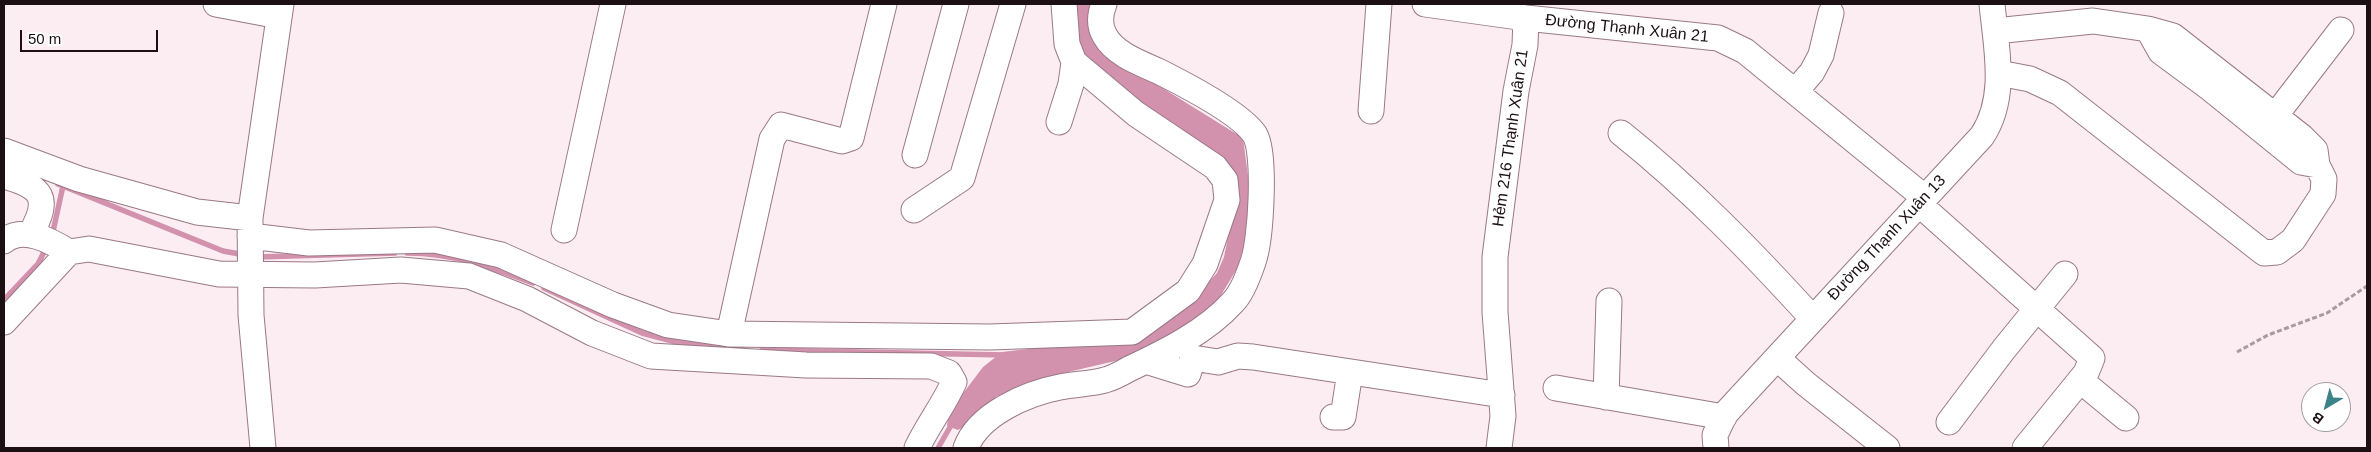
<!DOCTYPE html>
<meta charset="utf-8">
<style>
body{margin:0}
#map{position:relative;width:2371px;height:452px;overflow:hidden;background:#fcedf2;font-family:Arial,sans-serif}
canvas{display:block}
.frame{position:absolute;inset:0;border:5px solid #1c1015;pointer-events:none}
.north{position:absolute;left:2301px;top:382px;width:50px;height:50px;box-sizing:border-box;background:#fff;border:1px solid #a49fa1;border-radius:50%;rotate:217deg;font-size:14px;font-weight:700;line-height:20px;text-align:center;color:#1c1015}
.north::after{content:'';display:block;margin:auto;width:18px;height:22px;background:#3b8389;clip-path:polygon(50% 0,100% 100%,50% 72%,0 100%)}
.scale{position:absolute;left:20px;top:30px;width:138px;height:22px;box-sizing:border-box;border:2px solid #1c1015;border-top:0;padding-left:6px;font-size:15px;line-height:18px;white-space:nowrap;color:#1c1015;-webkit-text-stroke:4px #fff;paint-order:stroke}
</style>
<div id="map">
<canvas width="2371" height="452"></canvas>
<div class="frame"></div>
<div class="north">B</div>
<div class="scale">50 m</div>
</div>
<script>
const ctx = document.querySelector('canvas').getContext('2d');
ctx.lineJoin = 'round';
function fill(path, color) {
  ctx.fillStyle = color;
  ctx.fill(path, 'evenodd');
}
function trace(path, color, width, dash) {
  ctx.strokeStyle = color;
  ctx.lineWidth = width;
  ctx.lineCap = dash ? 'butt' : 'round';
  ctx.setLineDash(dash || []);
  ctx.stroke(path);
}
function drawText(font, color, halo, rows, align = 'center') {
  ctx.font = font + ' Arial,sans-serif';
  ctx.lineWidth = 4.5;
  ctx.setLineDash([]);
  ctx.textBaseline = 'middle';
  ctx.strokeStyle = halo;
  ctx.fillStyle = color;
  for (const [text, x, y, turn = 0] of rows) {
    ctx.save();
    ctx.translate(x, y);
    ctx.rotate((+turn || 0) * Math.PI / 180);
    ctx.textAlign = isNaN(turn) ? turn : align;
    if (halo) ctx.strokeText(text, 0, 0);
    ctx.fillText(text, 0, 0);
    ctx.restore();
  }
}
const water = new Path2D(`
 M1075,4H1105L1099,10L1143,76L1243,138L1253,214L1238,267L1209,315L1124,359L1051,376L997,396L965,426L958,430L947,426L948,417L955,404L983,367L1002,352L1113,339L1195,297L1217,273L1224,257L1235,202L1177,130L1080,57Z`);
const stream = new Path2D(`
 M58,184L223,251L245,255
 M52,236L63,186
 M407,253C452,253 492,267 533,283
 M257,257L395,253
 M544,288L642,333L676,342L728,348
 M4,300L38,264L47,246
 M762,350L1005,355
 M938,448L953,422`);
const path = new Path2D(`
 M2237,352L2268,335L2327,313L2367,286`);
const minor = new Path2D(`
 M216,4L279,16
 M1425,4L1526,18L1718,38L1745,51L1925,198
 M2148,29L2161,52L2211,89L2301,162L2317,165
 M1995,31L2093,21L2148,29L2173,36L2302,137L2315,150L2317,165L2324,179L2323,194L2293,240L2277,252L2264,253L2060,93L2030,79L1999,73
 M1795,92L1812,72L1821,55L1831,13
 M1371,111L1379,4
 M1059,122L1071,84L1074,62L1067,44L1064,4
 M2265,129L2341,30
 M1621,133C1691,189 1753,253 1813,319
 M4,151L79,179L197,212L250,218
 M915,155L956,4
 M4,176C43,187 51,198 30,235
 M1919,204L2092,358L2086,373L2025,448
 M914,210L962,178L1013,4
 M564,230L613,4
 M250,236L309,243L435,240L501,255L613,305L668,325L729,334L990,337L1132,332L1188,291L1205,264L1227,200L1225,180L1215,167L1136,114L1074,62
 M4,241C23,225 51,241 69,252
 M4,322L69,252L89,249L219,274L315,275L401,270L469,276L527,299L592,333L651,356L806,365L931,366L949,373L954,382C943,406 928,425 917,448
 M729,334L772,139L781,125L842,141L851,138L884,4
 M1777,358L1806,384L1887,448
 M1146,361L1188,374L1193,358L1218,362L1238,356L1253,357L1502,395
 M2080,380L2126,418
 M1556,388L1724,417
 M1606,397L1609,301
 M1333,417H1343L1350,372
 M1949,422L2004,349L2065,274
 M263,448L251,315L250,218L281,4
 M966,448C978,414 1028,393 1060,387C1075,384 1091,384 1105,380C1113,378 1122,373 1129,369C1165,352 1206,332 1233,302C1242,293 1249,274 1253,262C1261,240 1266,154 1255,135C1241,113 1182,83 1158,71C1140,63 1115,54 1105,36C1099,26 1100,14 1104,4
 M1499,448L1503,416L1495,312V257L1516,91L1525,45L1526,18
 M1716,448L1715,435L1725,414L1982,136C2008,97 1996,47 1992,4`);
const streetNames = [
 ["Đường Thạnh Xuân 21",1627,29,6],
 ["Hẻm 216 Thạnh Xuân 21",1511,138,-82],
 ["Đường Thạnh Xuân 13",1887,238,-47]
];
fill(water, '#d291ad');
trace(stream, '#d291ad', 5.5);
trace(minor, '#9a7986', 27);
trace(path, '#a89a9f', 3, [5, 2.5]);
trace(minor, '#fff', 25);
drawText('16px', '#1c1015', '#fff', streetNames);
</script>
